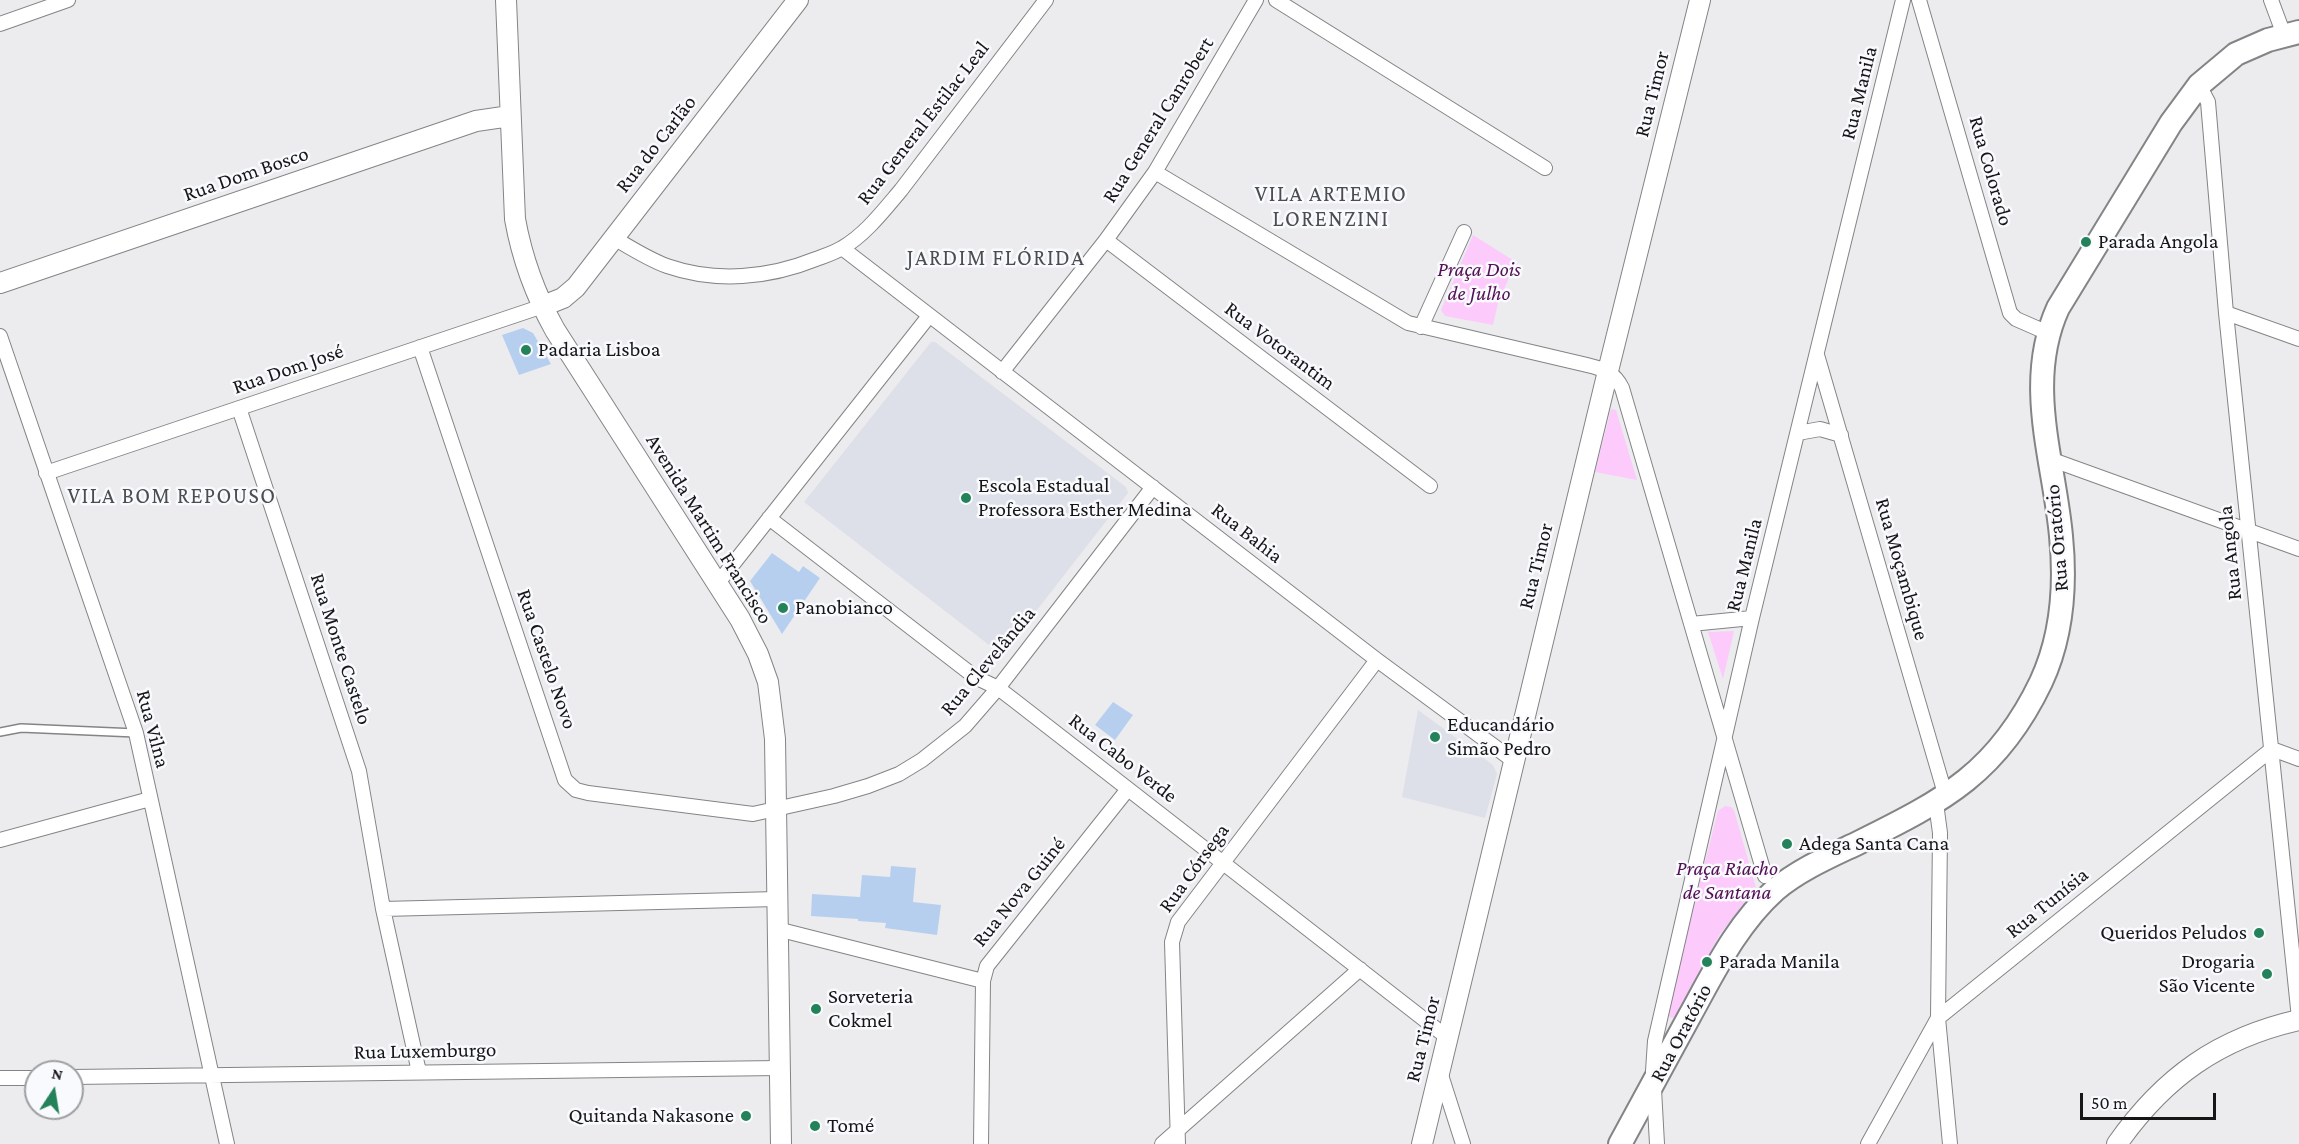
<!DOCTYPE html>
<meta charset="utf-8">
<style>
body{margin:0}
#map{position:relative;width:2299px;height:1144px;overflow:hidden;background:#ececef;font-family:"Crimson Pro",serif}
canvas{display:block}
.north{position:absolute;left:24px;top:1060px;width:60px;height:60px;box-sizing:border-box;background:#f9fafd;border:2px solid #9e9fa1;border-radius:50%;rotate:12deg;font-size:16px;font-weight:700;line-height:24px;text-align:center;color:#161617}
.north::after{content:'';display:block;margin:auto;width:21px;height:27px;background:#24825a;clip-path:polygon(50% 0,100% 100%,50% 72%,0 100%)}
.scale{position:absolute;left:2080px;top:1093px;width:136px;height:27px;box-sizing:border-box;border:3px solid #161617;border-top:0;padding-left:8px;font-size:18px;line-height:21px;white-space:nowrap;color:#161617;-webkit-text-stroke:4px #f9fafd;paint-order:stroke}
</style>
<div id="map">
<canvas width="2299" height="1144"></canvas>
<div class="north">N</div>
<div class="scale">50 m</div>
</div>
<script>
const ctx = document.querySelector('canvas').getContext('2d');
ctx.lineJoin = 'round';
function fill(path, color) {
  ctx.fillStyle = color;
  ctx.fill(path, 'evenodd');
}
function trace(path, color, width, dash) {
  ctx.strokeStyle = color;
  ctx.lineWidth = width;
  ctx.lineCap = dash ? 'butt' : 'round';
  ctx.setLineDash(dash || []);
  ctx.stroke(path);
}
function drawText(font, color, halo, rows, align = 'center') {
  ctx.font = font + ' "Crimson Pro",serif';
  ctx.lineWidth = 5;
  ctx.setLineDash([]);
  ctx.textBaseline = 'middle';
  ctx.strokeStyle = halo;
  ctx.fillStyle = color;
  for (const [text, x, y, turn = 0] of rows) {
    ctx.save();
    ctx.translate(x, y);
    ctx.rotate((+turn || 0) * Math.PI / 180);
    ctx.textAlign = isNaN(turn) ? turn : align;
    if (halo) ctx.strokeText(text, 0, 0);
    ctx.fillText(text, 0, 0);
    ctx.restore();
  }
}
const built = new Path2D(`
 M931,342H935L1126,487L1128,493L1002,655L804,502Z
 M1418,710L1493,765L1497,774L1485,818L1402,797Z`);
const green = new Path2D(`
 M1473,235L1516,262L1498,303L1493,325L1445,316L1441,310Z
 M1611,409L1616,410L1637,480L1595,472Z
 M1734,631L1723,679L1708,632Z
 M1725,806L1731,807L1734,810L1756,888L1720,934L1675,1017L1672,1018L1667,1015V1011L1718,811Z`);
const building = new Path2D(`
 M523,328L533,333L551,364L519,375L502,335Z
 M772,553L799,572L803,566L820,578L782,634L750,581Z
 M1113,702L1133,715L1115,740L1095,725Z
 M891,866L916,868L913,902L941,905L937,935L885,928L886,923L858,921V919L811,916L812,894L860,897L862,875L890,877Z`);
const lane = new Path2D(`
 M0,732L21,728L136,733`);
const street = new Path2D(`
 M1276,0L1545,168
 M1919,0L2010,313L2016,319L2048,333
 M2271,0L2284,35
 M0,24L68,0
 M2199,85L2208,102L2226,313L2299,1018
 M1155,172L1408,323L1587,365C1604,369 1614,372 1622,388L1765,876
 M614,238C631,248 648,259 667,266C716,283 769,278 816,259C824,256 834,253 842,248C865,235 884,210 901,190L1046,0
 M1106,240L1430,486
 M842,248L1377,660L1514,761
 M2226,313L2299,339
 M1421,327L1464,232
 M0,336L136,733L227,1144
 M420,347L565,780L576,790L588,793L753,814L834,796L868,786L899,774L922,760L965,726L998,688L1153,487
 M1817,355L1946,797
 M1002,372L1106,240L1155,172L1256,0
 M239,408L359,771L383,909L419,1072
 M1798,433L1820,429L1841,435
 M2050,459L2299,549
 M46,473L543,306
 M769,518L975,677L998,688L1015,701L1448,1038
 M718,583L929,316
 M1691,624L1752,618
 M1936,803L1940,833L1938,1018L1950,1144
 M0,840L150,799
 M383,909L777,899
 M777,929L983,981
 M1440,1072L1463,1144
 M72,1077L779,1068
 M0,1078H36
 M981,1144L983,981L987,966L1128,789
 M1162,1144L1360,969
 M1178,1144L1172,942L1178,922L1377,660
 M1657,1144L1653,1071L1655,1041L1752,618L1903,0
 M1868,1144L1938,1018L2272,749L2299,759`);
const secondary = new Path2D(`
 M506,0L515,219C522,258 536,296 555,330L740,619L758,654L768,682L775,739L781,1144
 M0,283L476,121L510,116
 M543,306L563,298L576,287L798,0
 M1422,1144L1608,371L1700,0
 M2117,1144C2164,1077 2219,1038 2299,1020`);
const primary = new Path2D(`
 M1620,1144C1643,1102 1666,1060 1689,1017C1714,972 1736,925 1775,890C1800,869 1831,856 1860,842C1945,800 1998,772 2041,682C2062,637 2066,586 2061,536C2054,460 2024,383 2058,308L2171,123L2199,85L2236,54L2268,40L2299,32`);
const markers = [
 [2086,242,6,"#24825a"],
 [526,350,6,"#24825a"],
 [966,498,6,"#24825a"],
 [783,608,6,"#24825a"],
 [1435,737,6,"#24825a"],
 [1787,844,6,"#24825a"],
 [2259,933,6,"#24825a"],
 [1707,962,6,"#24825a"],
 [2267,974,6,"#24825a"],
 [816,1009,6,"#24825a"],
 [746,1116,6,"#24825a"],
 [815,1126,6,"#24825a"]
];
const streetNames = [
 ["Rua Manila",1859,93,-76],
 ["Rua Timor",1652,94,-76],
 ["Rua General Canrobert",1158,120,-58],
 ["Rua General Estilac Leal",923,123,-52],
 ["Rua do Carlão",656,144,-52],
 ["Rua Colorado",1991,171,74],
 ["Rua Dom Bosco",246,174,-19],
 ["Rua Votorantim",1280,346,37],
 ["Rua Dom José",288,369,-19],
 ["Avenida Martim Francisco",709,529,58],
 ["Rua Bahia",1247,533,38],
 ["Rua Oratório",2057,538,-95],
 ["Rua Angola",2230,553,-96],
 ["Rua Manila",1744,565,-76],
 ["Rua Timor",1536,566,-76],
 ["Rua Moçambique",1902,569,74],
 ["Rua Monte Castelo",341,649,72],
 ["Rua Castelo Novo",547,659,71],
 ["Rua Clevelândia",988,661,-50],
 ["Rua Vilna",153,729,75],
 ["Rua Cabo Verde",1123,758,38],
 ["Rua Córsega",1194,868,-54],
 ["Rua Nova Guiné",1019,892,-51],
 ["Rua Tunísia",2047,903,-39],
 ["Rua Oratório",1681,1033,-62],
 ["Rua Timor",1423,1039,-76],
 ["Rua Luxemburgo",425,1051,-1]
];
const poiNames = [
 ["Parada Angola",2098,242],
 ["Padaria Lisboa",538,350],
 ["Escola Estadual",978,486],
 ["Professora Esther Medina",978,510],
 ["Panobianco",795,608],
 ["Educandário",1447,725],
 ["Simão Pedro",1447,749],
 ["Adega Santa Cana",1799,844],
 ["Queridos Peludos",2247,933,"right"],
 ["Parada Manila",1719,962],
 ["Drogaria",2255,962,"right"],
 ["São Vicente",2255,986,"right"],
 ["Sorveteria",828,997],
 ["Cokmel",828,1021],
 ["Quitanda Nakasone",734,1116,"right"],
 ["Tomé",827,1126]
];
const parkNames = [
 ["Praça Dois",1479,270],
 ["de Julho",1479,294],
 ["Praça Riacho",1727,869],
 ["de Santana",1727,893]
];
const neighbourhoodNames = [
 ["VILA ARTEMIO",1331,194],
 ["LORENZINI",1331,219],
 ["JARDIM FLÓRIDA",996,258],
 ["VILA BOM REPOUSO",172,496]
];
fill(built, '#dddfe9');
fill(green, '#fccafb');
fill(building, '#b7cfef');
trace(lane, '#838486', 10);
trace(street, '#838486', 16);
trace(secondary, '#838486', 22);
trace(primary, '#838486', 26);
trace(lane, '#fff', 7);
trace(street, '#fff', 14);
trace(secondary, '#fff', 20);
trace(primary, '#fff', 22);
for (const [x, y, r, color] of markers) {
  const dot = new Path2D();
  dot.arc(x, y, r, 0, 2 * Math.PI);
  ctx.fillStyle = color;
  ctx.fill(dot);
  trace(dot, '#f9fafd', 2);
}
drawText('21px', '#161617', '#f9fafd', streetNames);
drawText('21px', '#161617', '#f9fafd', poiNames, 'left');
drawText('italic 21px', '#531054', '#f9fafd', parkNames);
ctx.letterSpacing = '1.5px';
drawText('22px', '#4c4d4f', '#f9fafd', neighbourhoodNames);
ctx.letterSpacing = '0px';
</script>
